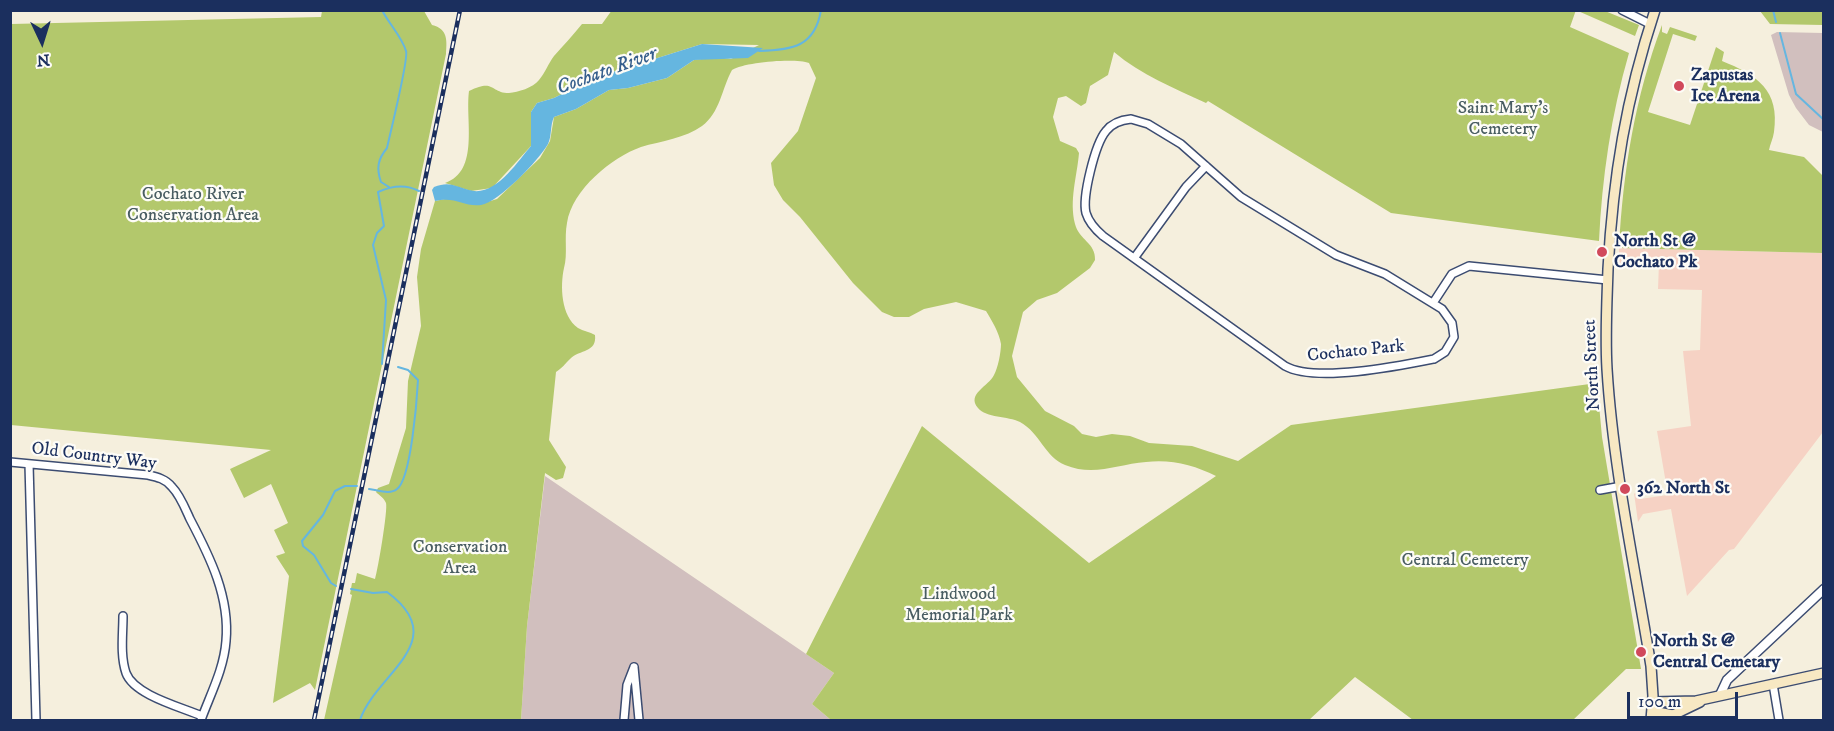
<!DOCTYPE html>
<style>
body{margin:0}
#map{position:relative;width:1834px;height:731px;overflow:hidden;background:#f5efdd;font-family:"IM FELL DW Pica",serif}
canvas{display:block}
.frame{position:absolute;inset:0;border:12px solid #1b2f5e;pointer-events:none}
.north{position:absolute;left:12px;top:12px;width:60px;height:60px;-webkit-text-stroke:4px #fdfcf7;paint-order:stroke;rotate:176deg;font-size:16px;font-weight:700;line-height:24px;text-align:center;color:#1b2f5e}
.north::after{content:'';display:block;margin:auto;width:21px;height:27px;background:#1b2f5e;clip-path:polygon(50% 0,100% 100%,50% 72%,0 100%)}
.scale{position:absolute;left:1627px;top:692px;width:111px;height:27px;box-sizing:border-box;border:3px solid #1b2f5e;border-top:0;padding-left:8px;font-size:18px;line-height:21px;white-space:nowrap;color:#1b2f5e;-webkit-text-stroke:4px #fdfcf7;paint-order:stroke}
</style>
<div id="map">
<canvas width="1834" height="731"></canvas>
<div class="frame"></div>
<div class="north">N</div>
<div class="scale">100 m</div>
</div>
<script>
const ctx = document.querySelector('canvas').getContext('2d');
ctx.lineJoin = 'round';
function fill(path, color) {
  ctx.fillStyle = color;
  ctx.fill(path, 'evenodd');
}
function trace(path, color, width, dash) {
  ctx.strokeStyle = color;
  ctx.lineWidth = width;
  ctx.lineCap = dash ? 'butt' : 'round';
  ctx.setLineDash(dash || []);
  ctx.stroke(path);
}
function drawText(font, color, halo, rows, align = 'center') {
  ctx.font = font + ' "IM FELL DW Pica",serif';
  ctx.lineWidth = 4.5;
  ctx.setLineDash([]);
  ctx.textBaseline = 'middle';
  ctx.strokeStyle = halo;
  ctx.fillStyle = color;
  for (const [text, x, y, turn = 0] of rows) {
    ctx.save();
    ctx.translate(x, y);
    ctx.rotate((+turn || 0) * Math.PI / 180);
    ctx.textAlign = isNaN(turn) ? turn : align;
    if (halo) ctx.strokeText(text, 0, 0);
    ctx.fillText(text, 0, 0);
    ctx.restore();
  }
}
const built = new Path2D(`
 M1619,248L1823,253V432L1734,549L1729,550L1687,596L1671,509L1643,514L1638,522L1634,493L1640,499L1668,495L1657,431L1691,426L1683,351L1700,350L1702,290L1658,289L1659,263L1627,262L1619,270Z`);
const industrial = new Path2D(`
 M1777,32L1823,33V132L1809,125L1796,108L1789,95L1771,35Z
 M545,476L834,673L812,704L831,720H521L527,626Z`);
const green = new Path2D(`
 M612,10H1576L1570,27L1629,53C1611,115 1602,178 1599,241L1391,213L1208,101L1206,103C1174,88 1141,75 1114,52L1108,75L1090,86L1086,103L1081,106L1066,96L1058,98L1053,117L1060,141L1076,148L1079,153C1077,177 1069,200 1075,224C1079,240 1096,243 1095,260L1090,268L1057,293L1037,300L1023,312L1012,356L1017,377L1045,411L1074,426L1082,434L1096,437L1112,434L1130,436L1149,443L1192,446L1238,461L1291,425L1597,383L1602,437L1641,669H1626L1573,720H1413L1355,677L1309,720H831L812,704L834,673L806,654L922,426L1089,563L1216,476C1194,465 1171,459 1146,462C1118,464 1094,477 1065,465C1045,457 1040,433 1020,422C1008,416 986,418 978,408C966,394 989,386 994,375C998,368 1001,352 1001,344C999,332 992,321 986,311L956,302L924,309L909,317H894L882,312L853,283L800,217L783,200L774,185L771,163L798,131L816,78L809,63C795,58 745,62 732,70C722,88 720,113 702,126C686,138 661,141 641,147C612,157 572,190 567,223C564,238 568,254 564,268C560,286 561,316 578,328C583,331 590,332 595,335C597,353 580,349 570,359C565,364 562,368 556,372L549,440L566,467L563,478L556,480L545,473L527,626L521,720H324L352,595L350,594L352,583H355L357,573L375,579C378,569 388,510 386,503C384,498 379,495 376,492L378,488L389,484L406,428L408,381L421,326L417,277L421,249L435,201L450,198L477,205L497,199L540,158L550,141L554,117L576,109L609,90L628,88L667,78L694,60L717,57L731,59L759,45L702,44L594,78L554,98L537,103L531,112V146L492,188L471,191L445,183C480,171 465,120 469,91C495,78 490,93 509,93C518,92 533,88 539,80C545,73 548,64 554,56C563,46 573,35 582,24H602Z
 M322,11H424L432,25C448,29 447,40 446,54L315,690L310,683L273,703L289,576L276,556L285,553L274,530L288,523L271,484L244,498L230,469L271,450L11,425V24L321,17Z
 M1578,11H1605L1639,25L1635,36Z
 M1760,11H1823V37V25L1770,24Z
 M1662,25V32L1667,34L1670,27L1697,36L1695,41L1673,34L1648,112L1690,125L1716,47L1724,52L1722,61C1757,75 1780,90 1774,132C1773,139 1770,144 1769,150L1804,157L1823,176V253L1619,248C1623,171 1635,97 1662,25Z`);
const water = new Path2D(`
 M702,44L763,48L748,58L694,60L667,78L628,88L609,90L576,109L554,117C550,125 552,136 548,144C539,160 499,202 481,205C463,207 456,196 435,201L432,190L434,187C449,181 455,186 469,190C495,198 517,162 531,146V112L537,103L554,98L594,78Z`);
const stream = new Path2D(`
 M382,10C389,24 402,37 406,51C409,58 390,134 387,148C378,159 376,168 381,182L389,187
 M1773,10L1776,22
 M1780,33L1796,94L1824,120
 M759,51C792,50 815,47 821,10
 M382,364L386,300L373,245L377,233L384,226L378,192C391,186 406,184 419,191
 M369,489C378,490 390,495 397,489C411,479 417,399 418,380L408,370L398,367
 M336,586L331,583L314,555L303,546L302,541L323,515L335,491L345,486H357
 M351,589L373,593L387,592C454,641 375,674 360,720`);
const minor = new Path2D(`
 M1622,10L1650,24
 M1131,119L1148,124L1181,144L1241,197L1336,255L1385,274L1442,309L1452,323L1454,337L1445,352L1434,359C1399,366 1315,383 1285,366L1103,236C1096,230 1089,223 1086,213C1082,197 1095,144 1106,131C1112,123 1121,120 1131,119Z
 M1135,257L1186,187L1206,166
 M1433,303L1452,274L1469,266L1608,280
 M10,462L148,475C157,477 166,479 172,487C180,495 185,508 190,519C210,557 230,597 226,641C224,669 210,695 201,720
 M29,464L36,720
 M1600,490L1622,486
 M123,616C123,634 120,655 126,673C134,695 181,707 202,716
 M634,667L639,720
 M1773,684L1779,720
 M624,720L627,685L634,667`);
const tertiary = new Path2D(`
 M1720,695L1727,680L1824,589`);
const secondary = new Path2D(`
 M1653,702L1696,701L1824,673
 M1652,711L1673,715L1700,702
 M1651,720L1653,696L1651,666C1635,568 1613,467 1607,369C1605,335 1607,302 1608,269C1613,177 1626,98 1655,10`);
const rail = new Path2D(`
 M314,720L460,10`);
const markers = [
 [1679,86,6,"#d1495b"],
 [1602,252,6,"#d1495b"],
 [1625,489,6,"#d1495b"],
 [1641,652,6,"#d1495b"]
];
const poiNames = [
 ["Zapustas",1691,76],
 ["Ice Arena",1691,97],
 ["North St @",1614,242],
 ["Cochato Pk",1614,263],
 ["362 North St",1637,489],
 ["North St @",1653,642],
 ["Central Cemetary",1653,663]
];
const parkNames = [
 ["Saint Mary's",1503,109],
 ["Cemetery",1503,130],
 ["Cochato River",193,195],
 ["Conservation Area",193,216],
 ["Conservation",460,548],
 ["Area",460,569],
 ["Central Cemetery",1465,561],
 ["Lindwood",959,595],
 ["Memorial Park",959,616]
];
const streetNames = [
 ["Cochato Park",1356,352,-6],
 ["North Street",1593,365,-93],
 ["Old Country Way",94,457,7]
];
const waterNames = [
 ["Cochato River",607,72,-20]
];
fill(built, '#f6d2c4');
fill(industrial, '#d1bfbe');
fill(green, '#b3c86c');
fill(water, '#65b6e0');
trace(stream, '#65b6e0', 2);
trace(minor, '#3c4c71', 10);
trace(tertiary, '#3c4c71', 11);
trace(secondary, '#3c4c71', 12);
trace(minor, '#fff', 7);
trace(tertiary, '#fff', 8);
trace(secondary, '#f7e8c3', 9);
trace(rail, '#1b2f5e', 4.5);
trace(rail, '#fdfcf7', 2, [7]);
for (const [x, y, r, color] of markers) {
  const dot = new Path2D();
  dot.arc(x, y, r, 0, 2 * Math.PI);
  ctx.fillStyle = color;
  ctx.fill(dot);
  trace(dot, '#fdfcf7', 2);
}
drawText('bold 18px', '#1b2f5e', '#fdfcf7', poiNames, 'left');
drawText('18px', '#495d62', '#fdfcf7', parkNames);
drawText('18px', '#1b2f5e', '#fdfcf7', streetNames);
drawText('italic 20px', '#355e8c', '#fdfcf7', waterNames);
</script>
